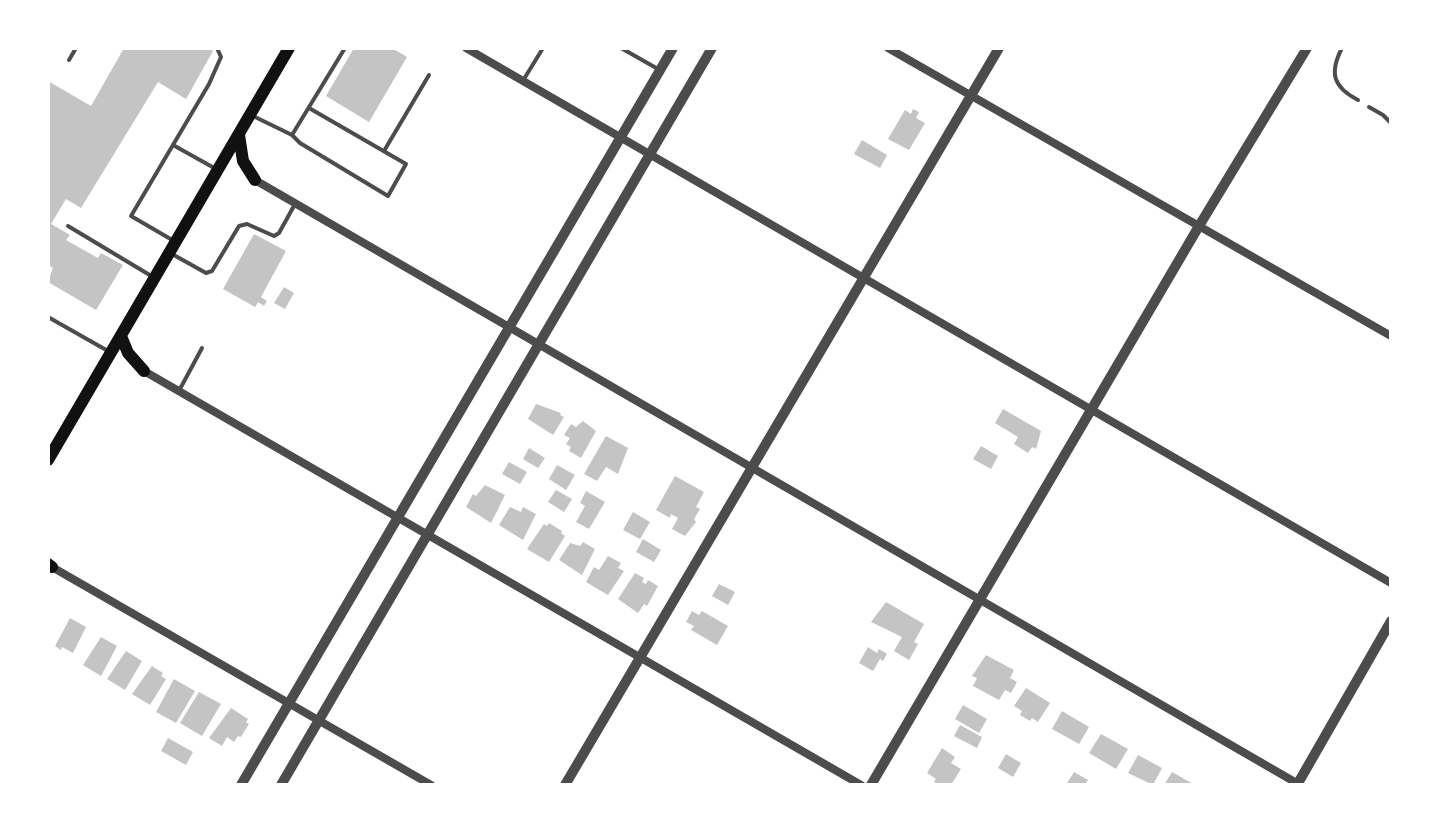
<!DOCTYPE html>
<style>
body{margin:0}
#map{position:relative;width:1439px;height:833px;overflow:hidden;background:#fff;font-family:"Crimson Pro",serif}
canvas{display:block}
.frame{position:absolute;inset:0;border:50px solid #fff;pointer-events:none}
</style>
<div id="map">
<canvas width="1439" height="833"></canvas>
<div class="frame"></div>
</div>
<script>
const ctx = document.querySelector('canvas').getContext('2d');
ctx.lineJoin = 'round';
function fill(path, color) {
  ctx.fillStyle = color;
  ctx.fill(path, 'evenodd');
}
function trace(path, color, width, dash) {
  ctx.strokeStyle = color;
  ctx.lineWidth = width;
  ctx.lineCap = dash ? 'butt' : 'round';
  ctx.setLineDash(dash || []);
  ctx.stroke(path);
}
const building = new Path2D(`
 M124,48H208L213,51L186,99L158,82L81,208L66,199L51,224L70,235L66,240L98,258L101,253L123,265L96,310L48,282L53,268L48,265V81L91,106Z
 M354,48H392L407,57L369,122L326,96Z
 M913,109L919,112L916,118L925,123L909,150L888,139L905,110L911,114Z
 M862,140L887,155L880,168L854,154Z
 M254,234L286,251L261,297L267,301L264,306L258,302L255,307L223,289Z
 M284,287L294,293L285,309L274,303Z
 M536,404L561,413L560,415L564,417L553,435L528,419Z
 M1003,409L1041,431L1036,449L1032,447L1028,453L1014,444L1018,437L995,423Z
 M583,421L596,431L581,458L569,451L571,447L566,444L570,438L564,435L571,424L576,427Z
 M606,436L628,448L618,474L606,467L597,481L584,474Z
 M981,446L998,456L991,469L973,459Z
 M529,448L545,458L538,468L523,459Z
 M509,462L527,472L520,484L502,474Z
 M557,465L575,475L566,490L549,479Z
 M675,476L704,492L696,507L700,509L694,519L696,522L685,536L672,529L678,518L671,514L670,518L656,510Z
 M485,485L505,495L491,523L466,507L473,494L476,496Z
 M556,490L572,499L564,512L548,502Z
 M586,491L605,502L589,529L576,522L585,506L580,503Z
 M510,507L521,512L523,507L536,514L523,540L499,525Z
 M633,512L650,522L640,539L623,530Z
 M549,523L562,531L561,533L565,536L549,562L527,549L544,524L547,526Z
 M643,539L661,550L654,562L636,552Z
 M583,542L595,549L582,575L559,560L570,543L580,546Z
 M608,556L621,563L618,568L624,571L608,595L586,582L594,567L599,570Z
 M635,573L644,578L642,582L646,584L648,580L658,586L647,606L644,604L638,613L618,599Z
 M719,584L735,592L728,605L712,596Z
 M886,602L924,624L914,642L918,644L909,660L894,651L902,637L871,622Z
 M692,611L699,615L702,611L728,626L717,645L691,630L694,626L686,622Z
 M70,618L86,627L73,653L62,647L61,650L55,646Z
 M101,637L117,646L101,676L83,665Z
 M868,647L877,653L879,649L887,654L883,661L880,659L873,671L859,663Z
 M126,651L142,661L125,690L107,679Z
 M986,655L1014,670L1010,678L1017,682L1011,693L1005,690L999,700L973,686L977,678L972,676Z
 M152,666L163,673L161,676L166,679L150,705L132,694Z
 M174,679L195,691L176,723L156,712Z
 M1026,688L1050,703L1038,722L1032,718L1030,721L1020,715L1022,711L1014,706Z
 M199,692L221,704L202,736L180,723Z
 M963,705L987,719L979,733L955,719Z
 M231,708L248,719L246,722L249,724L241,737L238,736L234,742L227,737L222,746L209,738Z
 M1062,711L1089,727L1079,744L1052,729Z
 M960,725L982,737L977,748L954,736Z
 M1101,734L1128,749L1116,769L1089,753Z
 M168,738L193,752L186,765L161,751Z
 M942,748L955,757L951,763L961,769L951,785L947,783L939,785L934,782L936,779L927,773Z
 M1006,754L1021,763L1013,777L998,768Z
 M1138,755L1162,768L1153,785L1128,773Z
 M1074,772L1088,780L1085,785L1067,783Z
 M1172,772L1195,785H1164Z`);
const service = new Path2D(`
 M621,48L658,69
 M1342,48C1329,73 1333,87 1358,100
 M69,60L76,48
 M524,79L543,48
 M1369,107L1383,115L1391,123
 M253,116L292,135L345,48
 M292,135L300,143L388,196L406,164L309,108
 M173,145L216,169
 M384,151L429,75
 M68,226L153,277
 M174,241L131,216L209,84L221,57L217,48
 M172,254L206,273L212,271L239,226L247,224L274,236L279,233L295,204
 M48,317L108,351
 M180,389L202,348`);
const minor = new Path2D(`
 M466,48L1391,583
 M888,48L1391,336
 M255,180L1300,785
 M144,371L861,785
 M52,567L431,785`);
const tertiary = new Path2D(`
 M241,785L673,48
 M281,785L712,48
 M565,785L999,48
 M871,785L1199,226L1307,48
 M1297,785L1391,621`);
const primary = new Path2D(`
 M239,135L243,161L255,180
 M121,336L128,353L144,371
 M48,460L289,48
 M48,564L52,567`);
fill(building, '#c4c4c4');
trace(service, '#4c4c4c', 4);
trace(minor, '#4c4c4c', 8);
trace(tertiary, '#4c4c4c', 10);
trace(primary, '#111', 12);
</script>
